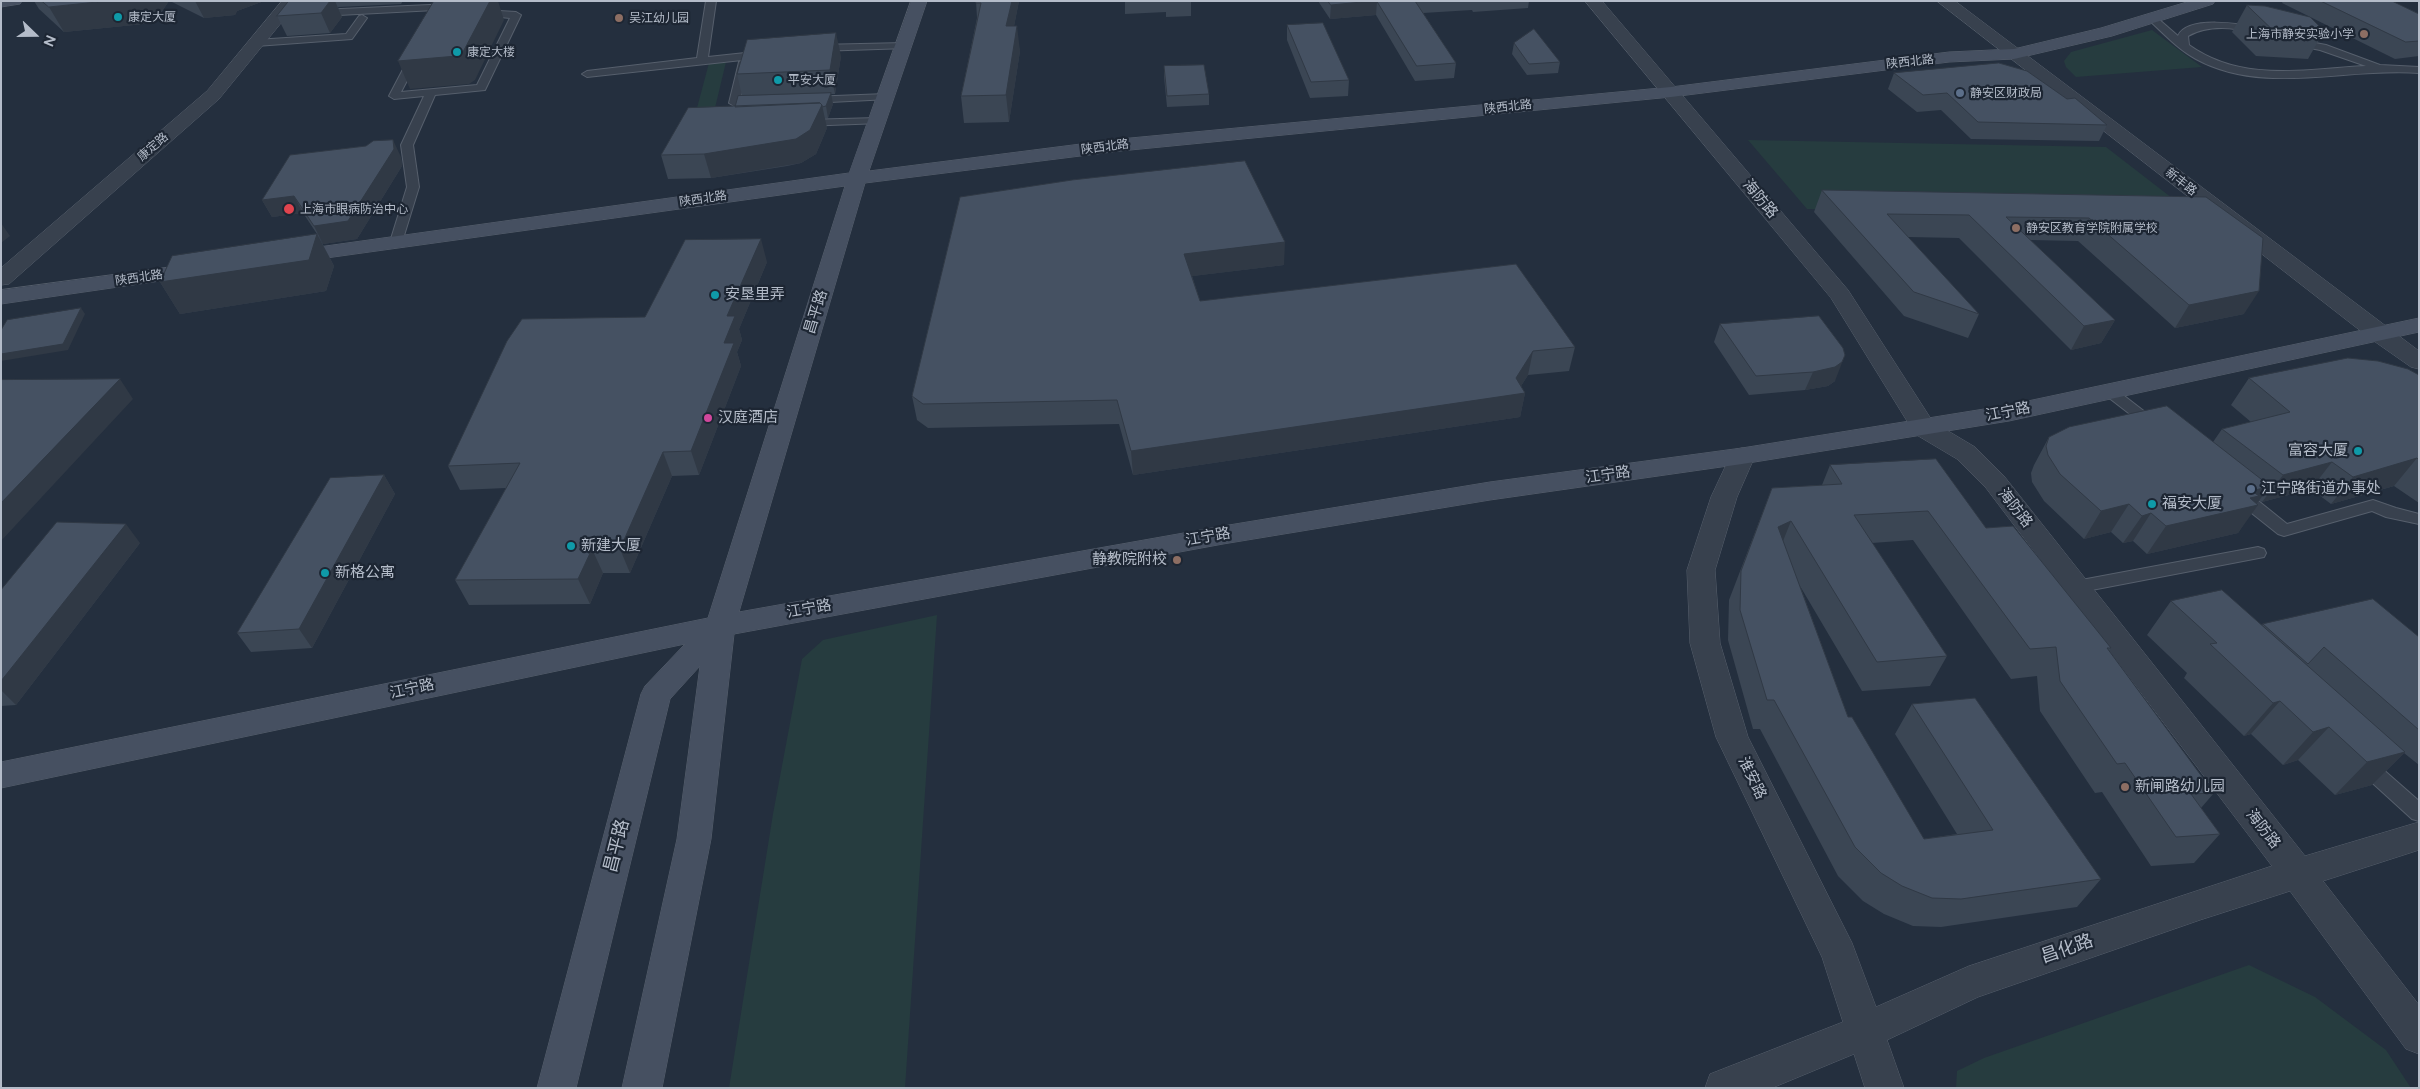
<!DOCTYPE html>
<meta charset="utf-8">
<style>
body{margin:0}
#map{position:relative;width:2420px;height:1089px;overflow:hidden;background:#242f3e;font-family:Figtree,sans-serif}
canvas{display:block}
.frame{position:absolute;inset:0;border:2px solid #b4bcc9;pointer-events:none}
.north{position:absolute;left:10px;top:10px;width:50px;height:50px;-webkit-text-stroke:4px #1d2633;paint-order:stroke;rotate:112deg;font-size:14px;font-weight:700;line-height:20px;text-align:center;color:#b4bcc9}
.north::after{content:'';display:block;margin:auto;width:18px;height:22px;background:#b4bcc9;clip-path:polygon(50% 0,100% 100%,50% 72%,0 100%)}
</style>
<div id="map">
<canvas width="2420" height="1089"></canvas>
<div class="frame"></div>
<div class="north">N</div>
</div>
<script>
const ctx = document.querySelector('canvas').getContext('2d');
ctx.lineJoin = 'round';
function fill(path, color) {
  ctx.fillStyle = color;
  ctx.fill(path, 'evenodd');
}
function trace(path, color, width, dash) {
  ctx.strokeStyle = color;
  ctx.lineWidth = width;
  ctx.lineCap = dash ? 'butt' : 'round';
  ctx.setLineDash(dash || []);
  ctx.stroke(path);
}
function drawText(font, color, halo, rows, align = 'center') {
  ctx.font = font + ' Figtree,"Noto Sans SC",sans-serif';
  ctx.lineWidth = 4.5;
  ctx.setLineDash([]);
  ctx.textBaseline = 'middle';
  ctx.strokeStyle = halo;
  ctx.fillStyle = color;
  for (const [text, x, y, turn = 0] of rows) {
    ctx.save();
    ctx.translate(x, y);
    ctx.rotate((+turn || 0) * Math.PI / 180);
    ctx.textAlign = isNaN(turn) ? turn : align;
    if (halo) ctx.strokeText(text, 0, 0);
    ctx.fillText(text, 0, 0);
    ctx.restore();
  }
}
const green = new Path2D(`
 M2152,30L2202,67L2076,77L2066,67L2064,61L2071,52Z
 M726,62L715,108H697L709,63Z
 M1748,140L2106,147L2194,215L1807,209Z
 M937,615L905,1088H729L773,814L802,659L823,640Z
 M2249,965L2315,997L2386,1050L2411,1088H1956L1957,1071L1984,1058Z`);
const lane = new Path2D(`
 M706,1H716L708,57L764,51L769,54L764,57L745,59L749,62L740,100H762V104L734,106L729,103L739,62L742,60L587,77L582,74L587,71L697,58Z
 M452,4L455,5V9L319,16L314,13L319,10Z
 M483,10L516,12L521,15L485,90L435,95L413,145L419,187L402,242L400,245H392L390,242L407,187L401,145L424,96L394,99L389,96L410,56L415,53L420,56L401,92L477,85L510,18L480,15V11Z
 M362,15L367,18L352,39L256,46L251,43L256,40L346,34L359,16Z
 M2149,16H2155L2178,36C2187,15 2243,24 2260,28L2262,30L2257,33C2234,28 2210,24 2188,36L2189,45C2242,83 2305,69 2366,66L2320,50L2290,44L2289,42L2294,39L2326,45L2380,65L2419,67V73C2345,67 2264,96 2196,59C2178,49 2164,34 2149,20Z
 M904,43L908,44V48L818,51L813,48L818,45Z
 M886,94L891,97L890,99L810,103L805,100L810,97Z
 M877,118L881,119V123L804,126L799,123L804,120Z
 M2109,387L2114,388L2158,422L2160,425L2158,428H2148L2104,394L2102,391Z
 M2240,490L2246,491L2287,524L2373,500L2396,508L2419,514V524L2386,517L2372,511L2284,536L2278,534L2234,499L2232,495L2234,491Z
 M2258,547L2264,549L2266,553L2264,557L2076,593L2070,591L2068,587L2070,583L2076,581Z
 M2363,755L2370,758L2419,801V821L2412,819L2356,768L2353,763L2356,758Z`);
const street = new Path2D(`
 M282,1H299L219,99L9,284L1,285V268L207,91Z
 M1585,1H1602L1848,290L1933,422L1975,447L2004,476L2305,856L2419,822V850L2323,881L2419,1005V1054L2406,1049L2290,891L2200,920L1978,997L1887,1040L1904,1088H1865L1854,1054L1772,1088H1705L1710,1074L1843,1022L1822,957L1716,737L1690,643L1687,570L1711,497L1733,450L1742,448L1751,450L1755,456L1737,497L1715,570L1720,643L1748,737L1852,943L1876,1007L1969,966L2272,866L1986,488L1957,459L1915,434L1831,298Z
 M1937,1H1955L2419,351V369L2411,367L2371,339Z`);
const secondary = new Path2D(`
 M1,1H22L20,4L1,7Z
 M911,1H927L869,171L1120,139L1671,87L1949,52L2014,49L2101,28L2190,1H2215L2213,4L2112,36L2014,59L1949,62L1671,97L1120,151L865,183L739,612L1223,526L1490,482L1742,448L2009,405L2419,318V332L2009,421L1742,464L1490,500L1223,544L734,634L711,839L662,1088H622L677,839L700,666L670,699L576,1088H537L641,694L645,686L685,644L1,788V762L708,618L845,186L290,263L282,262L279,257L282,252L290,251L849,173Z
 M200,263L208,264L211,269L208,274L1,304V290Z`);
const wall = new Path2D(`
 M34,1H169L154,23L64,32L39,9Z
 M170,1H264L237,11L235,15L204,18Z
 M289,1H403L401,4L338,7L342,17L330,33L287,36L277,16Z
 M976,1H1019L1014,26L1020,51L1009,122L964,123L961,96L977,18Z
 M1125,1H1191V16L1166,17V12L1125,14Z
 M1318,1H1529L1528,8L1473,12L1472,10L1423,13L1456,63L1454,78L1415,81L1376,15L1330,19Z
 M2283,1H2392L2419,14V56L2395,59L2282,3Z
 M2247,5L2324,31L2308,59L2256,56L2232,32Z
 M1287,25L1349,80L1348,96L1310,98L1287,40Z
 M1514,43L1560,62L1558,73L1527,75L1512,54Z
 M841,56L835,94H831L833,104L828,118H824L827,128L816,154L801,163L787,166L711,178L668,179L661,155L735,107L742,96L737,74Z
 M1164,66L1209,94V105L1167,107L1164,77Z
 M1894,73L2107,125L2099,141L1971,139L1941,110L1917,112L1888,89Z
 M401,157L402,166L357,239L323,244L318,235L334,266L326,291L180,314L160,282L317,234L303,213L272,217L262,200Z
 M1822,190L2206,197L2244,314L2175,328L2078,241L2030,240L2115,320L2101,343L2071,350L1959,238L1908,237L1979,314L1968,338L1904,316L1814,212Z
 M960,197L1284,265L1192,276L1200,301L1575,347L1569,371L1528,375L1521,386L1525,393L1520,417L1133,475L1119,424L928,428L917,420L912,396Z
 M767,262L739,329L742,340L737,352L741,366L699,475L672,476L630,573H603L590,604L469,605L455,580L506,488L460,490L448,466L645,317Z
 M1720,324L1835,381L1828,386L1805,390L1749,395L1714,342Z
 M2419,375V503L2394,486L2331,504L2311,489L2262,502L2259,500L2238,533L2147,554L2133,541L2123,543L2111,532L2084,539L2044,501L2032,482L2031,473L2034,465L2049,437L2213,442L2222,429L2251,422L2231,405L2249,378Z
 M1830,465L1986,528L2111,648L2109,651L2214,793L2201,808L2220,834L2194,863L2151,866L2102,792L2095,793L2040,711L2037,676L2011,679L1913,540L1872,543L1947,656L1930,686L1862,691L1800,586L1848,717L1924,839L1957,834L1895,734L1912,704L2101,879L2077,907L1941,927L1913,926L1884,914L1863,901L1838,876L1760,729H1753L1728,640L1729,600L1772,488L1822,485Z
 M384,475L395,494L312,648L251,652L237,633Z
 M140,543L16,705L1,706V590Z
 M2171,601L2262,625L2263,624L2419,637V765L2404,753L2372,785L2335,795L2298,760L2283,765L2251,734L2244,736L2184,678L2187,673L2147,635Z`);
const shadedWall = new Path2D(`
 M107,1H169L154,23L64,32L49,7Z
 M195,1H264L237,11L235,15L204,18Z
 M330,1H335L342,17L330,33L321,13Z
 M490,1H498L504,20L475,80L469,84L410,89L398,61Z
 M1012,1H1019L1009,51L1006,26Z
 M1372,1H1377L1376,15L1330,19L1331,5Z
 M1017,26L1020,51L1009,122L1006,95Z
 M836,33L841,56L835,94L830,70Z
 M831,93L833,104L828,118L826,106Z
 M822,105L827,128L816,154L801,163L711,178L704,154Z
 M393,140L401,157L402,166L357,239L323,244L314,226Z
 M294,196L303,213L272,217L262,200Z
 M1,223L10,236L1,243Z
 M317,234L334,266L326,291L180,314L160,282Z
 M761,239L767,262L739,329L742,340L737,352L741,366L699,475L691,451L727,316Z
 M1285,242L1284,265L1185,277L1184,254Z
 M2259,291L2244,314L2175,328L2189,305Z
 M81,308L85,314L68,350L1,361V354Z
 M2115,320L2101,343L2071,350L2084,326Z
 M1533,351L1528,375L1516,394L1525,393L1520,417L1133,475L1131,451L1516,378Z
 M1845,355L1835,381L1828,386L1805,390L1813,372Z
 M120,379L133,399L1,541V503Z
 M663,452L672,476L630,573L620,549Z
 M2417,458L2394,486L2331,504L2353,477Z
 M2332,462L2311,489L2262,502L2283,475Z
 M384,475L395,494L312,648L299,629Z
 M2270,486L2255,506L2258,505L2238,533L2147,554L2166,526L2252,491Z
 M2129,504L2111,532L2084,539L2101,511Z
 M2151,513L2133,541L2123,543L2142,516Z
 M1791,521L1779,551L1778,527Z
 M126,524L140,543L16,705L1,690V681Z
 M592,549L603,573L590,604L578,579Z
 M2280,701L2251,734L2244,736L2273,703Z
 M2329,727L2298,760L2283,765L2313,732Z
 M2405,752L2372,785L2335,795L2367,762Z`);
const building = new Path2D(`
 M42,1H107L49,7Z
 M289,1H330L321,13L277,16Z
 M434,1H490L463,52L457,56L398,61Z
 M976,1H1012L1006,26H1017L1006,95L961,96L981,3H976Z
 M1328,1H1372L1331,5Z
 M1377,1H1415L1456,63L1417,66Z
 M2321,1H2392L2419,14V41L2406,42Z
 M2247,5L2265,6L2310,17L2324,31L2271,28Z
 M1323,23L1349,80L1311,82L1287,25Z
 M1534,29L1560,62L1529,64L1514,43Z
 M836,33L830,70L737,74L747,40Z
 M1999,63L2027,71L2067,99L2075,98L2107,125L1978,122L1947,93L1923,95L1894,73Z
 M1204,65L1209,94L1167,96L1164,66Z
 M831,93L826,106L822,107V105L820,103L735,107L738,96Z
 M820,103L822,105L810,130L796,139L704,154L661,155L688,108Z
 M393,140L394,149L348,221L314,226L294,196L262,200L290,155L366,146L373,141Z
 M1245,161L1285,242L1184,254L1200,301L1516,264L1575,347L1533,351L1516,378L1525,393L1131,451L1117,400L923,404L912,396L960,197L1072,180Z
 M1822,190L2206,197L2263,238L2259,291L2189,305L2089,218L2006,217L2115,320L2084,326L1969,215L1887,214L1979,314L1914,292Z
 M317,234L309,260L160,282L172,256Z
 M761,239L727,316H735L724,343H734L691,451L663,452L620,549H592L578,579L455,580L520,463L448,466L507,341L522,319L645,317L685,240Z
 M81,308L63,344L1,354V330L7,320Z
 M1819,316L1843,348L1845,355L1842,362L1835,367L1813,372L1756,376L1720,324Z
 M2348,358L2378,361L2408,369L2419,375V460L2417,458L2353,477L2332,462L2283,475L2222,429L2290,412L2249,378Z
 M120,379L1,503V380Z
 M2167,406L2270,486L2252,491L2259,496L2250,498L2258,505L2166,526L2151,513L2142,516L2129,504L2101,511L2060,474L2048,455L2046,446L2049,437L2069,427Z
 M1936,459L1986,528L2013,526L2111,648H2107L2214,793L2191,794L2220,834L2176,837L2125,763L2117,764L2060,681L2056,647L2030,649L1928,511L1854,515L1947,656L1877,662L1791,521L1778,527L1848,717H1852L1924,839L1993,830L1912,704L1975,698L2101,879L1961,899L1932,898L1902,886L1881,873L1855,847L1774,700H1767L1740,610L1741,571L1772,488L1842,484L1830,465Z
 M384,475L299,629L237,633L330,478Z
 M57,522L126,524L1,681V590Z
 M2222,590L2405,752L2367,762L2329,727L2313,732L2280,701L2273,703L2210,644L2217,643L2171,601Z
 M2373,599L2419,637V730L2324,647L2308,664L2263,624Z`);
const markers = [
 [118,17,5,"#0f9aa8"],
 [619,18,5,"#8d6e63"],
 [2364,34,5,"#8d6e63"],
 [457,52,5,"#0f9aa8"],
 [778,80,5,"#0f9aa8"],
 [1960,93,5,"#5c6f8a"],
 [289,209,6,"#e0444e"],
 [2016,228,5,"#8d6e63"],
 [715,295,5,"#0f9aa8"],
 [708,418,5,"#d1479c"],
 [2358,451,5,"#0f9aa8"],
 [2251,489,5,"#5c6f8a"],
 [2152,504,5,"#0f9aa8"],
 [571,546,5,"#0f9aa8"],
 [1177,560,5,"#8d6e63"],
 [325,573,5,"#0f9aa8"],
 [2125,787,5,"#8d6e63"]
];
const farPoinames = [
 ["康定大厦",128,17],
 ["吴江幼儿园",629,18],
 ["上海市静安实验小学",2354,34,"right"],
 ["康定大楼",467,52],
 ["平安大厦",788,80],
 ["静安区财政局",1970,93],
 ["上海市眼病防治中心",300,209],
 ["静安区教育学院附属学校",2026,228]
];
const farStreetnames = [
 ["陕西北路",1910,62,-6],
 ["陕西北路",1508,107,-6],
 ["康定路",153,147,-41],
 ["陕西北路",1105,147,-7],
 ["新丰路",2181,182,38],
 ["陕西北路",703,199,-8],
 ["陕西北路",139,278,-8]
];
const streetNames = [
 ["海防路",1760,199,50],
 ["昌平路",816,312,-73],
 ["江宁路",2008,412,-11],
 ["江宁路",1608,475,-8],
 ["海防路",2015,508,52],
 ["江宁路",1208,537,-10],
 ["江宁路",809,609,-10],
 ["江宁路",412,689,-12],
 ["淮安路",1752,778,64],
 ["海防路",2263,829,52]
];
const poiNames = [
 ["安垦里弄",725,295],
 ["汉庭酒店",718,418],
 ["富容大厦",2348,451,"right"],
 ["江宁路街道办事处",2261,489],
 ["福安大厦",2162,504],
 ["新建大厦",581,546],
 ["静教院附校",1167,560,"right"],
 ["新格公寓",335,573],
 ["新闸路幼儿园",2135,787]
];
const nearStreetnames = [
 ["昌平路",617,846,-76],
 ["昌化路",2067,949,-19]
];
fill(green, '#263c3f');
trace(lane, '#565f6c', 2);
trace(street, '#565f6c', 1);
trace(secondary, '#565f6c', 1);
fill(lane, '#38414e');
fill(street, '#38414e');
fill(secondary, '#465061');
fill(wall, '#3b4654');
fill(shadedWall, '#303945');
fill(building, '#455162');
trace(building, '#303945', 1);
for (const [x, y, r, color] of markers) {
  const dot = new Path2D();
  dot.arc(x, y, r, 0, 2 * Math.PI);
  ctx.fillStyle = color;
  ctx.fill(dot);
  trace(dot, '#1d2633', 2);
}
drawText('12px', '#b4bcc9', '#1d2633', farPoinames, 'left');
drawText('12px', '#b4bcc9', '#1d2633', farStreetnames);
drawText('15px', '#b4bcc9', '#1d2633', streetNames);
drawText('15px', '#b4bcc9', '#1d2633', poiNames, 'left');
drawText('18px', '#b4bcc9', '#1d2633', nearStreetnames);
</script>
